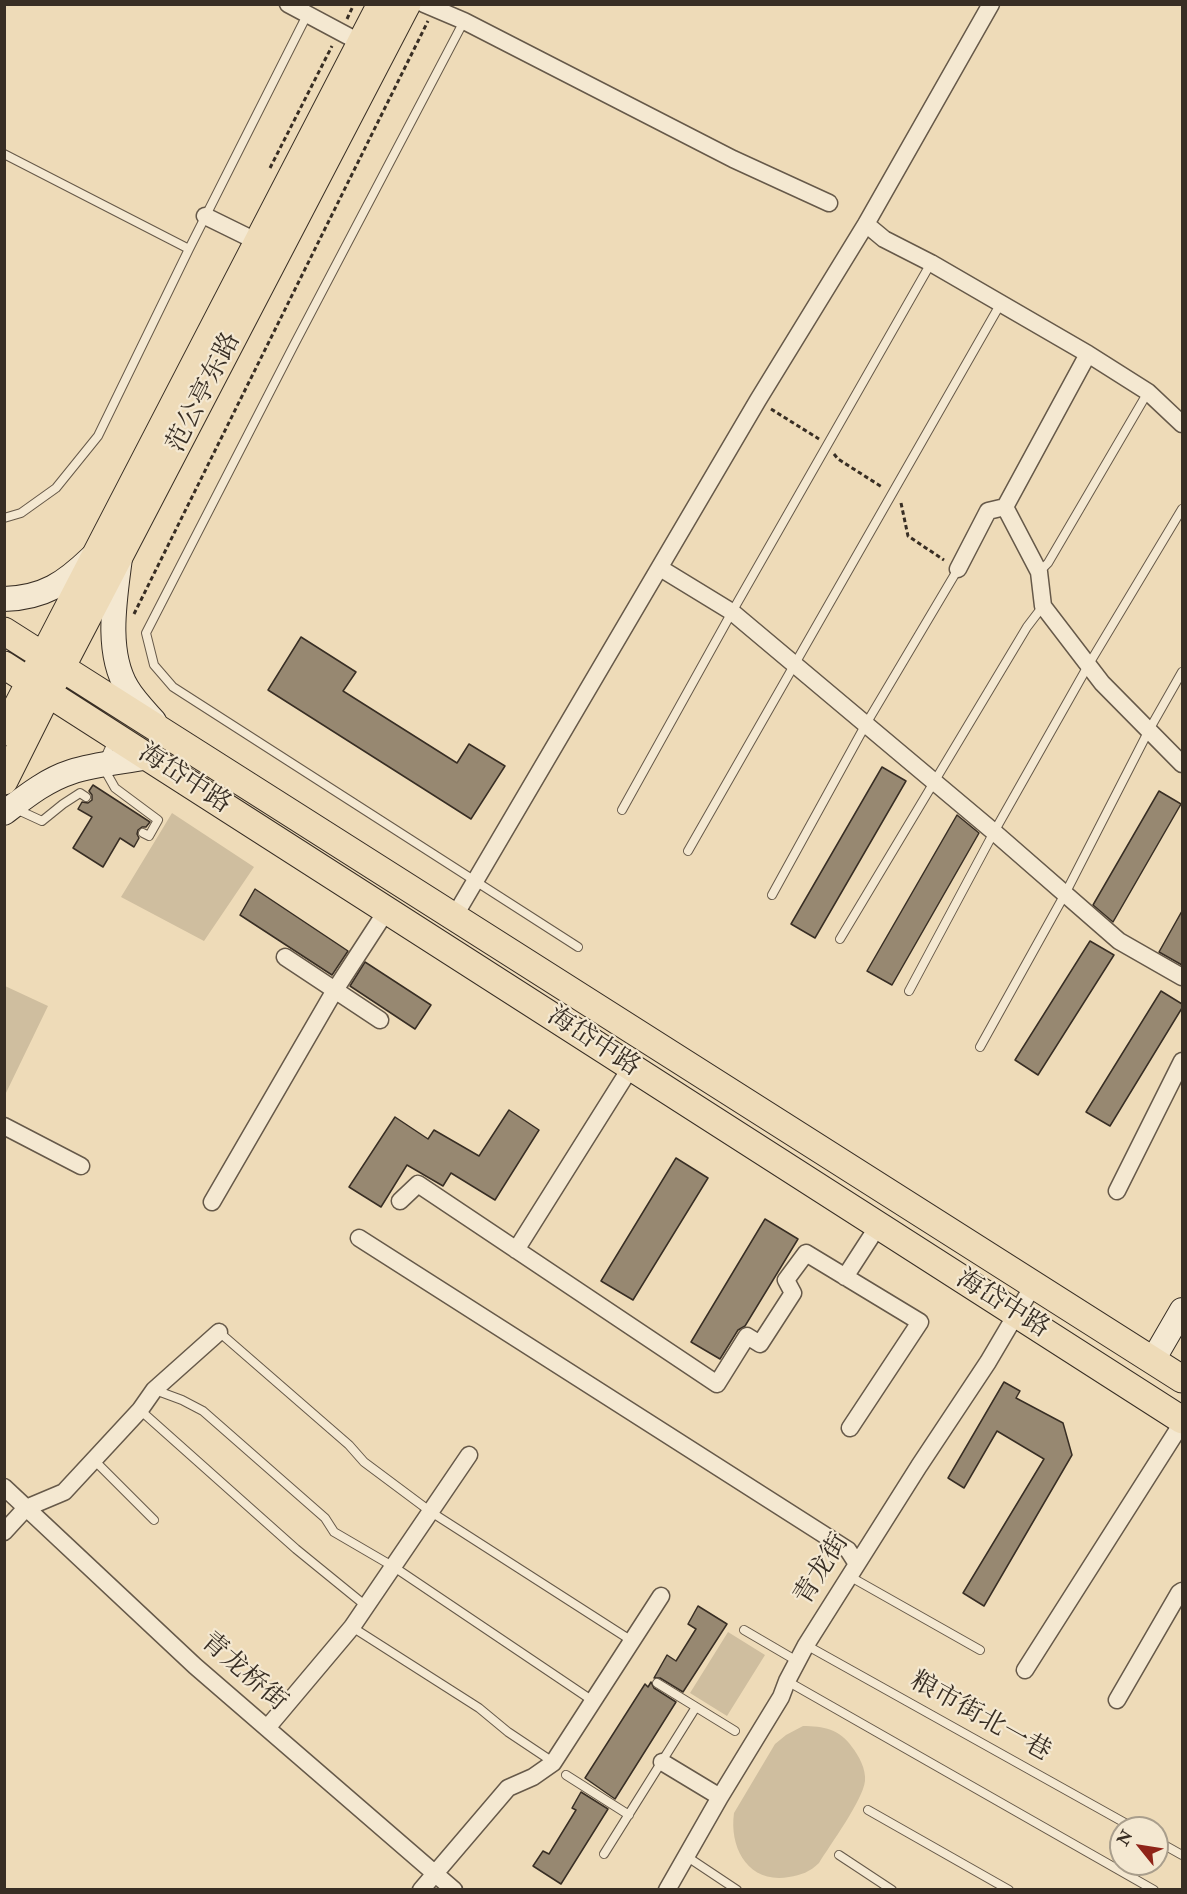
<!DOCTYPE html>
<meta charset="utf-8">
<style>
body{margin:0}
#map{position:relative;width:1187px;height:1894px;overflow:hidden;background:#eedbb8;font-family:"IM FELL Double Pica",serif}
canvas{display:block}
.frame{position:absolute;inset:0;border:6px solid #382e24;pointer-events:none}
.north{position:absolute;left:1109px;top:1816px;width:60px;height:60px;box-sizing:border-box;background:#f4e8d1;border:2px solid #a99e8c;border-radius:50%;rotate:300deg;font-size:16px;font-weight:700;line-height:24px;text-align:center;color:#382e24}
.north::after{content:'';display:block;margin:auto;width:21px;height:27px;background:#8f2418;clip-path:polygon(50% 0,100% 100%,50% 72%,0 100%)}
</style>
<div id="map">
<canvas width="1187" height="1894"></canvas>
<div class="frame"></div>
<div class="north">N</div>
</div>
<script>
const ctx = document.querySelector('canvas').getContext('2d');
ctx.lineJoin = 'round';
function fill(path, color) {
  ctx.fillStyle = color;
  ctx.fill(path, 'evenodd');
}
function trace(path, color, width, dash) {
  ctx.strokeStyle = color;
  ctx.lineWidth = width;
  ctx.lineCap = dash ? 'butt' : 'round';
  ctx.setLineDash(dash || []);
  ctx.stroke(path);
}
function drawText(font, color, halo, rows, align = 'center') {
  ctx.font = font + ' "IM FELL Double Pica","Noto Serif SC",serif';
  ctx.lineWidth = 4.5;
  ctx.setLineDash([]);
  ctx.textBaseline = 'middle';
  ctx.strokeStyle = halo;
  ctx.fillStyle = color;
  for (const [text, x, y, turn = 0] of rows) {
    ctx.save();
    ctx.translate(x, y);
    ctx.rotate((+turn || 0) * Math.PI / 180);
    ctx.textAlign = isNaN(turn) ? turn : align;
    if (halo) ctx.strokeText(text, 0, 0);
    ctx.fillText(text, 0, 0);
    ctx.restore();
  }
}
const green = new Path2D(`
 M172,813L254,867L204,941L121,897Z
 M5,986L48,1006L5,1095Z
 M728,1632L765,1655L727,1716L690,1693Z
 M803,1726C823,1726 840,1729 852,1747C859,1756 866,1769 865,1781C863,1800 830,1845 819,1863C810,1872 801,1875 789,1877C749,1884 729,1849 734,1813L775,1744L786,1735Z`);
const building = new Path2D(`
 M301,637L356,672L343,691L457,763L469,744L505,766L471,819L268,690Z
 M882,767L906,781L815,938L791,924Z
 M93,785L150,822L146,827H142L138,830L137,834L139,838L134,847L120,838L103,867L73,848L92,817L78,809L82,802L88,803L92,800V795L89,791Z
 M1159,791L1181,804L1113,922L1093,905Z
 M957,815L979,833L892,985L867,971Z
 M255,889L348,951L332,975L240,915Z
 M1182,911V965L1159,952Z
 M1090,941L1114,955L1038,1075L1015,1060Z
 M365,962L431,1005L415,1029L350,986Z
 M1161,991L1182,1004V1008L1110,1126L1086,1112Z
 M509,1110L539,1130L495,1200L451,1173L443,1186L407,1165L381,1207L349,1187L395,1117L428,1139L434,1130L479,1156Z
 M676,1158L708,1178L633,1300L601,1281Z
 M765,1219L798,1239L745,1326L738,1330L720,1359L691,1342Z
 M1004,1382L1020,1391L1016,1398L1063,1423L1072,1455L984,1606L963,1593L1044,1459L997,1431L964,1488L948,1478Z
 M698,1606L727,1624L683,1692L660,1678H654L667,1655L676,1661L696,1629L688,1624Z
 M651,1682L654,1688L676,1702L615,1799L585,1778L645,1684L648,1687Z
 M581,1792L608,1809L561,1884L533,1866L543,1851L549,1854L576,1810L572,1808Z`);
const path = new Path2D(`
 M347,19L354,4
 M270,168L332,46
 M771,409L819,439
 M834,454L838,459L882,487
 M901,503L908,536L944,560
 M134,614L428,21`);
const lane = new Path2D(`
 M464,21L295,343L146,633L154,665L173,687L578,947
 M4,154L189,249
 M4,518L21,513L56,488L98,436L189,249L307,15
 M1039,572L1048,563L1148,392
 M114,738L102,765L115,788L158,820L149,836L143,833
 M16,809L42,821L63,804L80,793L86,797
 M622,810L732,612L931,263
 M688,851L1001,303
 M772,895L866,724L958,569
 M840,939L1027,627L1043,606
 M909,991L994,832L1089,664L1182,509
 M980,1047L1065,894L1149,730L1182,672
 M219,1332L349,1445L364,1462L431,1512L632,1641
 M155,1390L182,1400L203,1411L325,1518L334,1532L394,1567L593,1701
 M140,1410L296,1549L366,1606
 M94,1460L154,1520
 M849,1576L980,1650
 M352,1627L479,1708L508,1732L553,1762
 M744,1630L797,1661
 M806,1645L1134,1828
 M787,1681L1154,1890
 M657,1683L735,1731
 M566,1775L629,1815
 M868,1810L1009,1890
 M1157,1841L1182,1855
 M604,1854L696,1707
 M839,1855L892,1890
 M686,1856L737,1890`);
const street = new Path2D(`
 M288,4L361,43
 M424,4L464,21L733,159L829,203
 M205,216L258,242
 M866,224L884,239L931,263L1088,354L1148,392L1182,424
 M1005,507L1039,572L1043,606L1102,683L1182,764
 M660,568L732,612L994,832L1119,941L1182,977
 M958,569L988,511L1005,507L1088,354
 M454,917L758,400L866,224L991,4
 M285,957L380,1020
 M4,1126L81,1166
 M1117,1191L1182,1061
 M400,1201L418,1184L717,1384L747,1336L760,1344L793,1293L786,1280L806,1253L920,1322L850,1428
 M212,1202L335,990L387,910
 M359,1238L848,1550L857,1564
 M516,1250L631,1067
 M845,1277L878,1226
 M4,1487L195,1666L454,1890
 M4,1532L26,1508L64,1492L140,1410L154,1390L219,1332
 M1025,1670L1182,1423
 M1117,1700L1179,1593L1182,1591
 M267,1728L352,1627L469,1455
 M662,1762L720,1797
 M421,1890L508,1788L533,1777L553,1763L661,1596
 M667,1890L720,1797L781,1697L787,1681L806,1645L919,1466L988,1362L1034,1284`);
const secondary = new Path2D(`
 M120,558C115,598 105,651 127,688C134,700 144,710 154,721
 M4,599C44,598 65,583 92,557
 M4,813C25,797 46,780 71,772C96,764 123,762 148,757
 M1153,1360L1182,1310`);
const primary = new Path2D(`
 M4,631L1182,1379
 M4,665L1182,1420
 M4,732L381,4
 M4,781L48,693L407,4`);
const streetNames = [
 ["范公亭东路",205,393,-63],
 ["海岱中路",184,780,33],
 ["海岱中路",593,1043,33],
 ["海岱中路",1002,1305,32],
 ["青龙街",823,1570,-58],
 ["青龙桥街",243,1673,41],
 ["粮市街北一巷",980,1718,29]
];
fill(green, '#cfbe9f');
fill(building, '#978871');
trace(building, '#382e24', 1.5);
trace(lane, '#665949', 10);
trace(street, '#665949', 19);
trace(secondary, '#382e24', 26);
trace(primary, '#382e24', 29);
trace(path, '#382e24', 3, [4.5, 3]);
trace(lane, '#f4e8d1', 8);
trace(street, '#f4e8d1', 16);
trace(secondary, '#f4e8d1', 24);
trace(primary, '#eedbb8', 27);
drawText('26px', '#382e24', '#f4e8d1', streetNames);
</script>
